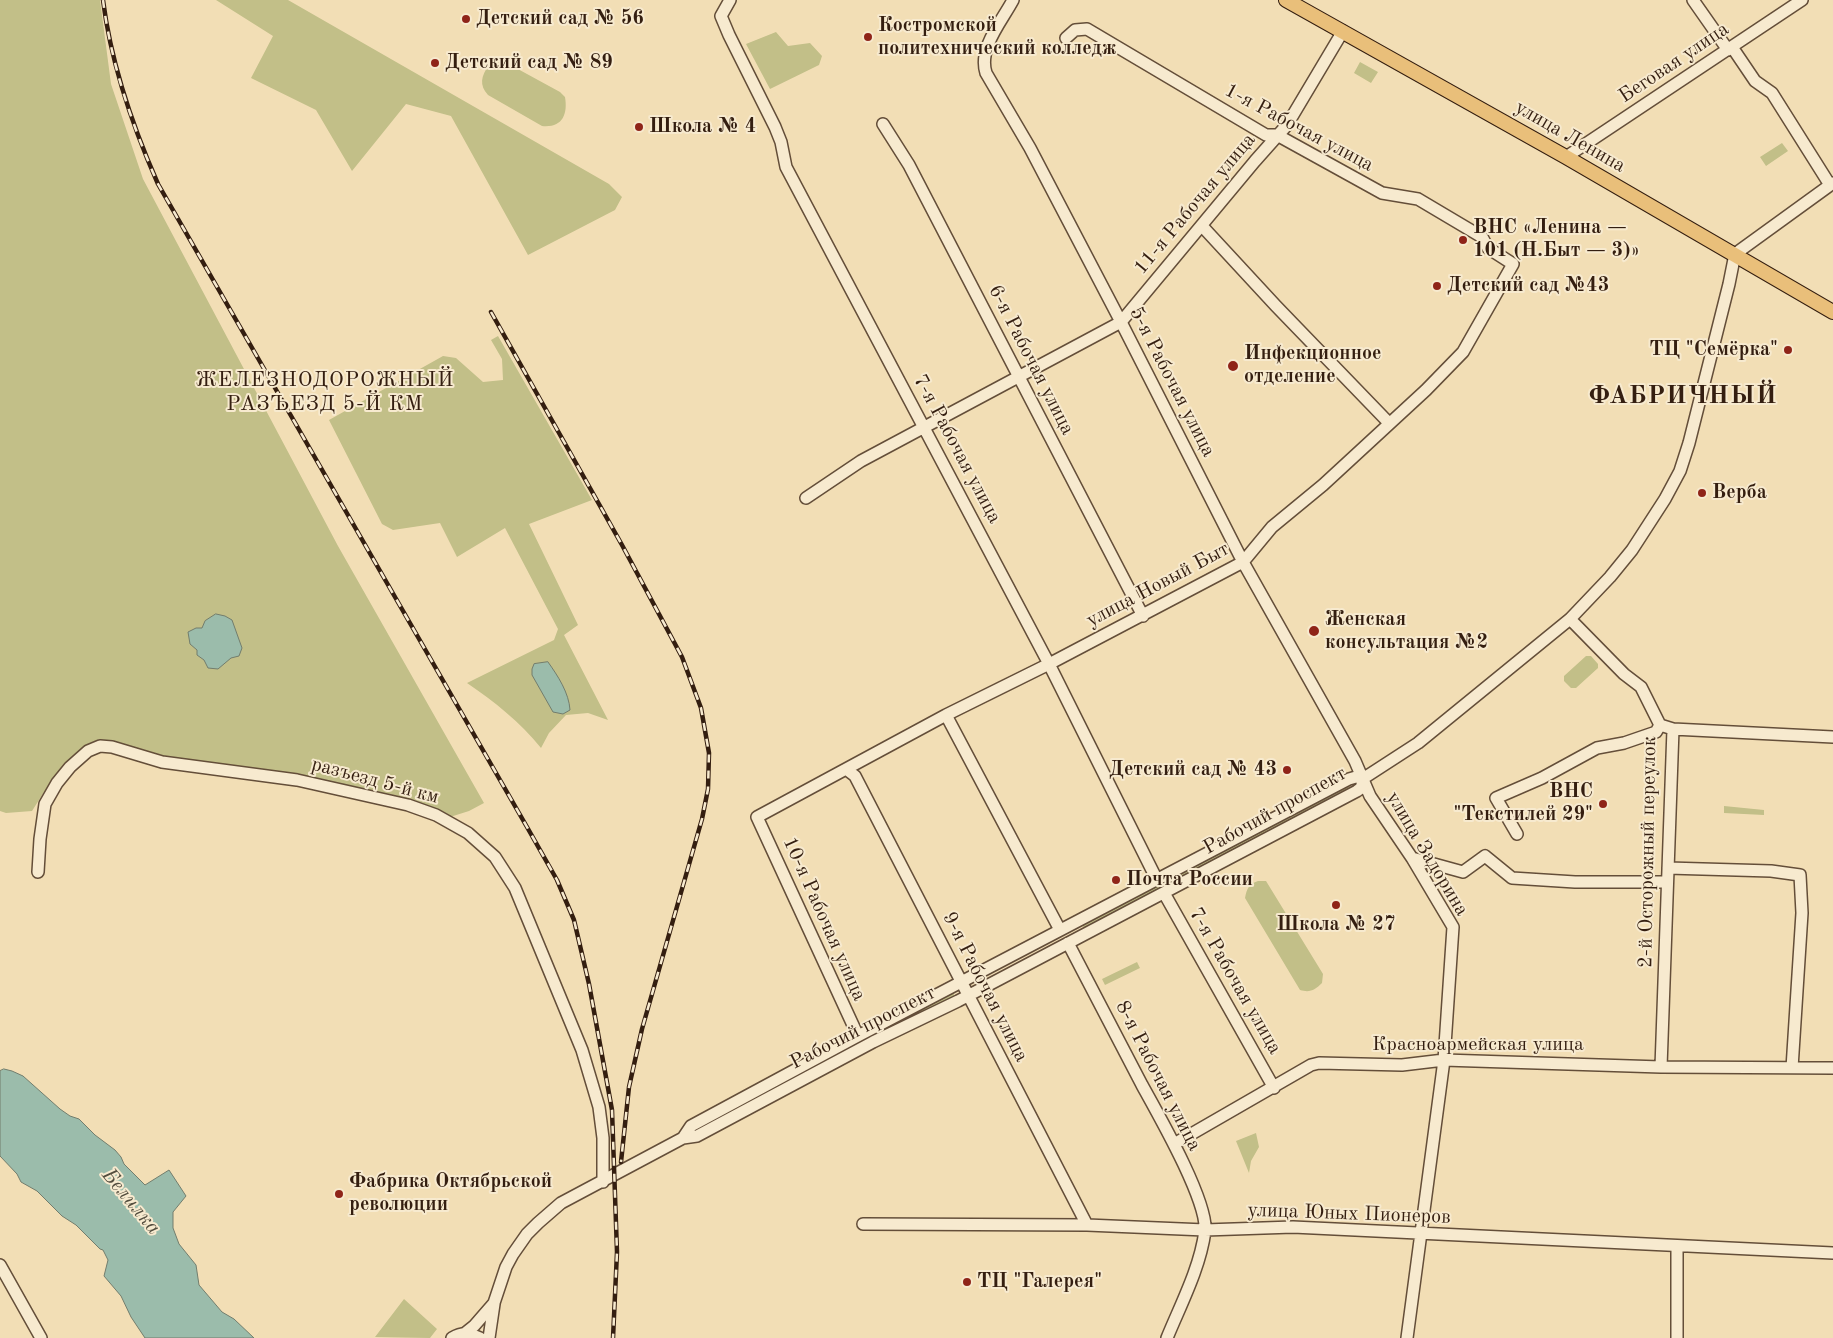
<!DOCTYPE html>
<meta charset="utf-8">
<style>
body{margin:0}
canvas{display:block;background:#f2deb5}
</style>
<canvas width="1833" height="1338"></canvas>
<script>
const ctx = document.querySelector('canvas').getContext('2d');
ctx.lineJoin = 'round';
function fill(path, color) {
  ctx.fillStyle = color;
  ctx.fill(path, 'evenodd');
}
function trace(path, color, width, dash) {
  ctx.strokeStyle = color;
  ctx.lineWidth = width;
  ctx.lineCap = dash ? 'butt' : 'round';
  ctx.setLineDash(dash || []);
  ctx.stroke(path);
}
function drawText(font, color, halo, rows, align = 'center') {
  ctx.font = font + ' "Old Standard TT",serif';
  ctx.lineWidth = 4;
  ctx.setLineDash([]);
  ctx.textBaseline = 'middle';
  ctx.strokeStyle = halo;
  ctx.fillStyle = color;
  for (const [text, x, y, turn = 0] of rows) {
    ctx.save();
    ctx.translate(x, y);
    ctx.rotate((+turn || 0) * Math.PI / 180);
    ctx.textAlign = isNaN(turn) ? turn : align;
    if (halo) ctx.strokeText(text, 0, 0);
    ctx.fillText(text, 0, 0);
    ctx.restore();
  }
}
const green = new Path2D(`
 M0,0H100L111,84L143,179L338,546L484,803L469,811L450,817L223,766L91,744L44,792L32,811L6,813L0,811Z
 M216,0H288L609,184L622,197L615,210L528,255L451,116L406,104L352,171L316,110L251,78L273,36Z
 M776,32L788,46L810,43L822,56L819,65L770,89L746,44Z
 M500,62H505L560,92L565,97C568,115 562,128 542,126L488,95C479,85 481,76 489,65Z
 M1360,62L1378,72L1371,83L1354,73Z
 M1782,143L1788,151L1766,166L1760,157Z
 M498,336L592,500L529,524L578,625L564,635L608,720L588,713L566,715L549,733L541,748C520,722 495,702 467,683L554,640L558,629L505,528L457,557L440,523L393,530L382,524L329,420L443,356L456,358L483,382L503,380L502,359L491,340Z
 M1586,656H1591L1598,664V668L1576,688H1571L1564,681V676Z
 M1347,785L1350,790L1170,884L1168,879Z
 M1724,806L1764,810V815L1724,813Z
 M1258,881H1266L1323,974L1322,983C1315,990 1310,993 1300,990L1245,898C1247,888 1249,884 1258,881Z
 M1157,885L1159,889L1085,929L1082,925Z
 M1137,962L1140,968L1105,985L1102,979Z
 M953,992L955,997L758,1099L756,1095Z
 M1256,1133L1259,1147L1251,1161L1249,1173L1236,1141Z
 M404,1299L437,1329L430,1338L375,1337Z`);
const water = new Path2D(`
 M216,614L225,616L232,620L242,648L239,656L231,658L218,669L208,668L204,660L197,655V650L190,644L188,632L196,628H202L205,621Z
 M548,662C558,676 569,693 570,710L563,714L553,712L532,675V669L534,664Z
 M4,1069L12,1071L23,1076L60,1109L70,1116L79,1119L95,1135L115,1150L121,1157L124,1164L145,1185L169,1170L186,1196L173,1212V1228L179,1244L196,1265L199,1285L222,1312L234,1319L254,1338H145L131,1317L121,1296L104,1276L108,1260L103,1250L100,1249L76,1225L62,1216L37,1191L21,1182L17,1174L0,1156V1071Z`);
const minor = new Path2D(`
 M730,0L721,16L729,35L775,127L781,142L786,167L1049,664L1156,878
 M1013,0C1002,21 978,48 986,73L1030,148L1121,322L1243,562L1355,761L1370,796L1412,858L1453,927L1444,1060L1407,1338
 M1693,0L1728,50
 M1732,47L1755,81L1772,93L1830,185
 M883,124L909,165L1143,616
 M1566,157L1802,0
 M1202,226L1276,306L1389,423
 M806,498L861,461L1121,322L1255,161L1287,125L1343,31
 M1570,619L1624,674L1641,687L1660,725L1673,729L1661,1067
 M946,715L1060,930
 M1673,729L1833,737
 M846,769L855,776L1087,1225
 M1517,834L1496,798L1542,778L1597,748L1624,743L1656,732L1660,725
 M1412,858L1463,872L1485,856L1512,878L1575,882H1667
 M1668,868L1771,871L1800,875L1802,913L1792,1068
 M38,872L40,839L45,804L57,783L70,767L88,751L100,746L112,747L162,762L297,780L408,805L436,815L468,833L495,857L515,888L582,1050L599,1107L603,1138V1182
 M1164,893L1274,1088
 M1068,943C1093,991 1118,1038 1142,1085C1158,1114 1208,1201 1205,1231C1200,1268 1181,1304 1167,1338
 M858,1036L757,817L946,715L1049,664L1243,562L1272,527L1323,485L1426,390L1463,352L1513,264L1488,248L1482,237L1418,199L1382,193L1277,135H1266L1087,29L1075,30L1066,38
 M683,1138L691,1126L858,1036L1349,779L1356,777L1364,778
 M1174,1144L1311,1065L1319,1063L1402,1065L1444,1060L1661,1067L1833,1068
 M863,1224L1087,1225L1205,1230L1293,1227L1833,1253
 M1677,1246V1338
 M0,1265L41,1338
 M464,1334L474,1326L494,1303L506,1267L513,1254L527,1234L538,1223L561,1203L683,1138L697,1136L873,1042L958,1001L1357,791L1361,788L1364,778L1418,743L1570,619L1610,577L1632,550L1665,499L1680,471L1689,443L1729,284L1735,254L1833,183
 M452,1338C462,1332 470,1333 480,1338
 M489,1338L494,1304`);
const major = new Path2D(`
 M1286,0L1566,157L1833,312`);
const rail = new Path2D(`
 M103,0C111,64 132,125 158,184L527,827L557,880L574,920L589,984L612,1110L617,1252L613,1338
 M491,312L622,545L682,657L701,708L709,753L708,789L702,819L642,1029L629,1087L621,1162`);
const markers = [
 [466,19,5,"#8f2418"],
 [868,37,5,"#8f2418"],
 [435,63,5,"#8f2418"],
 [639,127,5,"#8f2418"],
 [1463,240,5,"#8f2418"],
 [1437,286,5,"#8f2418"],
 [1788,350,5,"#8f2418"],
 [1233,366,6,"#8f2418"],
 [1702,493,5,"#8f2418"],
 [1314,631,6,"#8f2418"],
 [1287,770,5,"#8f2418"],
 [1603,804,5,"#8f2418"],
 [1116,880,5,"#8f2418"],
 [1336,905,5,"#8f2418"],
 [339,1194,5,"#8f2418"],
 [967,1282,5,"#8f2418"]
];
const poiNames = [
 ["Детский сад № 56",476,19],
 ["Костромской",878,26],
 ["политехнический колледж",878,49],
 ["Детский сад № 89",445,63],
 ["Школа № 4",649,127],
 ["ВНС «Ленина —",1473,228],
 ["101 (Н.Быт — 3)»",1473,251],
 ["Детский сад №43",1447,286],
 ["ТЦ \"Семёрка\"",1778,350,"right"],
 ["Инфекционное",1244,354],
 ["отделение",1244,377],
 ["Верба",1712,493],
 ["Женская",1325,620],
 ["консультация №2",1325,643],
 ["Детский сад № 43",1277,770,"right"],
 ["ВНС",1593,792,"right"],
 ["\"Текстилей 29\"",1593,815,"right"],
 ["Почта России",1126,880],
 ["Школа № 27",1336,925,"center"],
 ["Фабрика Октябрьской",349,1182],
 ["революции",349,1205],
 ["ТЦ \"Галерея\"",977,1282]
];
const streetNames = [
 ["Беговая улица",1674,63,-34],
 ["1-я Рабочая улица",1299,128,28],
 ["улица Ленина",1570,137,30],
 ["11-я Рабочая улица",1195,204,-50],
 ["6-я Рабочая улица",1031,360,63],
 ["5-я Рабочая улица",1172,382,63],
 ["7-я Рабочая улица",957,449,62],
 ["улица Новый Быт",1158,585,-28],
 ["разъезд 5-й км",375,781,15],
 ["Рабочий проспект",1275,811,-29],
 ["2-й Осторожный переулок",1648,852,-89],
 ["улица Задорина",1427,854,59],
 ["10-я Рабочая улица",824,919,66],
 ["7-я Рабочая улица",1235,981,60],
 ["9-я Рабочая улица",985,987,63],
 ["Рабочий проспект",863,1028,-27],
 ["Красноармейская улица",1478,1045],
 ["8-я Рабочая улица",1158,1076,63],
 ["улица Юных Пионеров",1349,1214,2]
];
const neighbourhoodNames = [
 ["ЖЕЛЕЗНОДОРОЖНЫЙ",325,380],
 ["РАЗЪЕЗД 5-Й КМ",325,404]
];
const waterNames = [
 ["Белилка",131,1202,50]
];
const districtNames = [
 ["ФАБРИЧНЫЙ",1683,396]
];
fill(green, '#c2bf88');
fill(water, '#9bbcab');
trace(water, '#727d6d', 1);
trace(minor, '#644e39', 14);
trace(major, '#341e10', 16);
trace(minor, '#f7eacf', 11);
trace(major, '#e9bf7a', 14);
trace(rail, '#341e10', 4.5);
trace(rail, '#f7eacf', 2.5, [8]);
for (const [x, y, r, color] of markers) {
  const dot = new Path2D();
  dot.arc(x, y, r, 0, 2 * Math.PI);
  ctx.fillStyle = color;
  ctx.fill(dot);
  trace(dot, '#f7eacf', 2);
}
drawText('bold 20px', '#341e10', '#f7eacf', poiNames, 'left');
drawText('20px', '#341e10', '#f7eacf', streetNames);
ctx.letterSpacing = '1px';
drawText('21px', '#341e10', '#f7eacf', neighbourhoodNames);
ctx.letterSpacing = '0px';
drawText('italic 21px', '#534d3e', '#f7eacf', waterNames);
ctx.letterSpacing = '1px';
drawText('bold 25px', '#341e10', '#f7eacf', districtNames);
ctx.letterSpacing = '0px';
</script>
